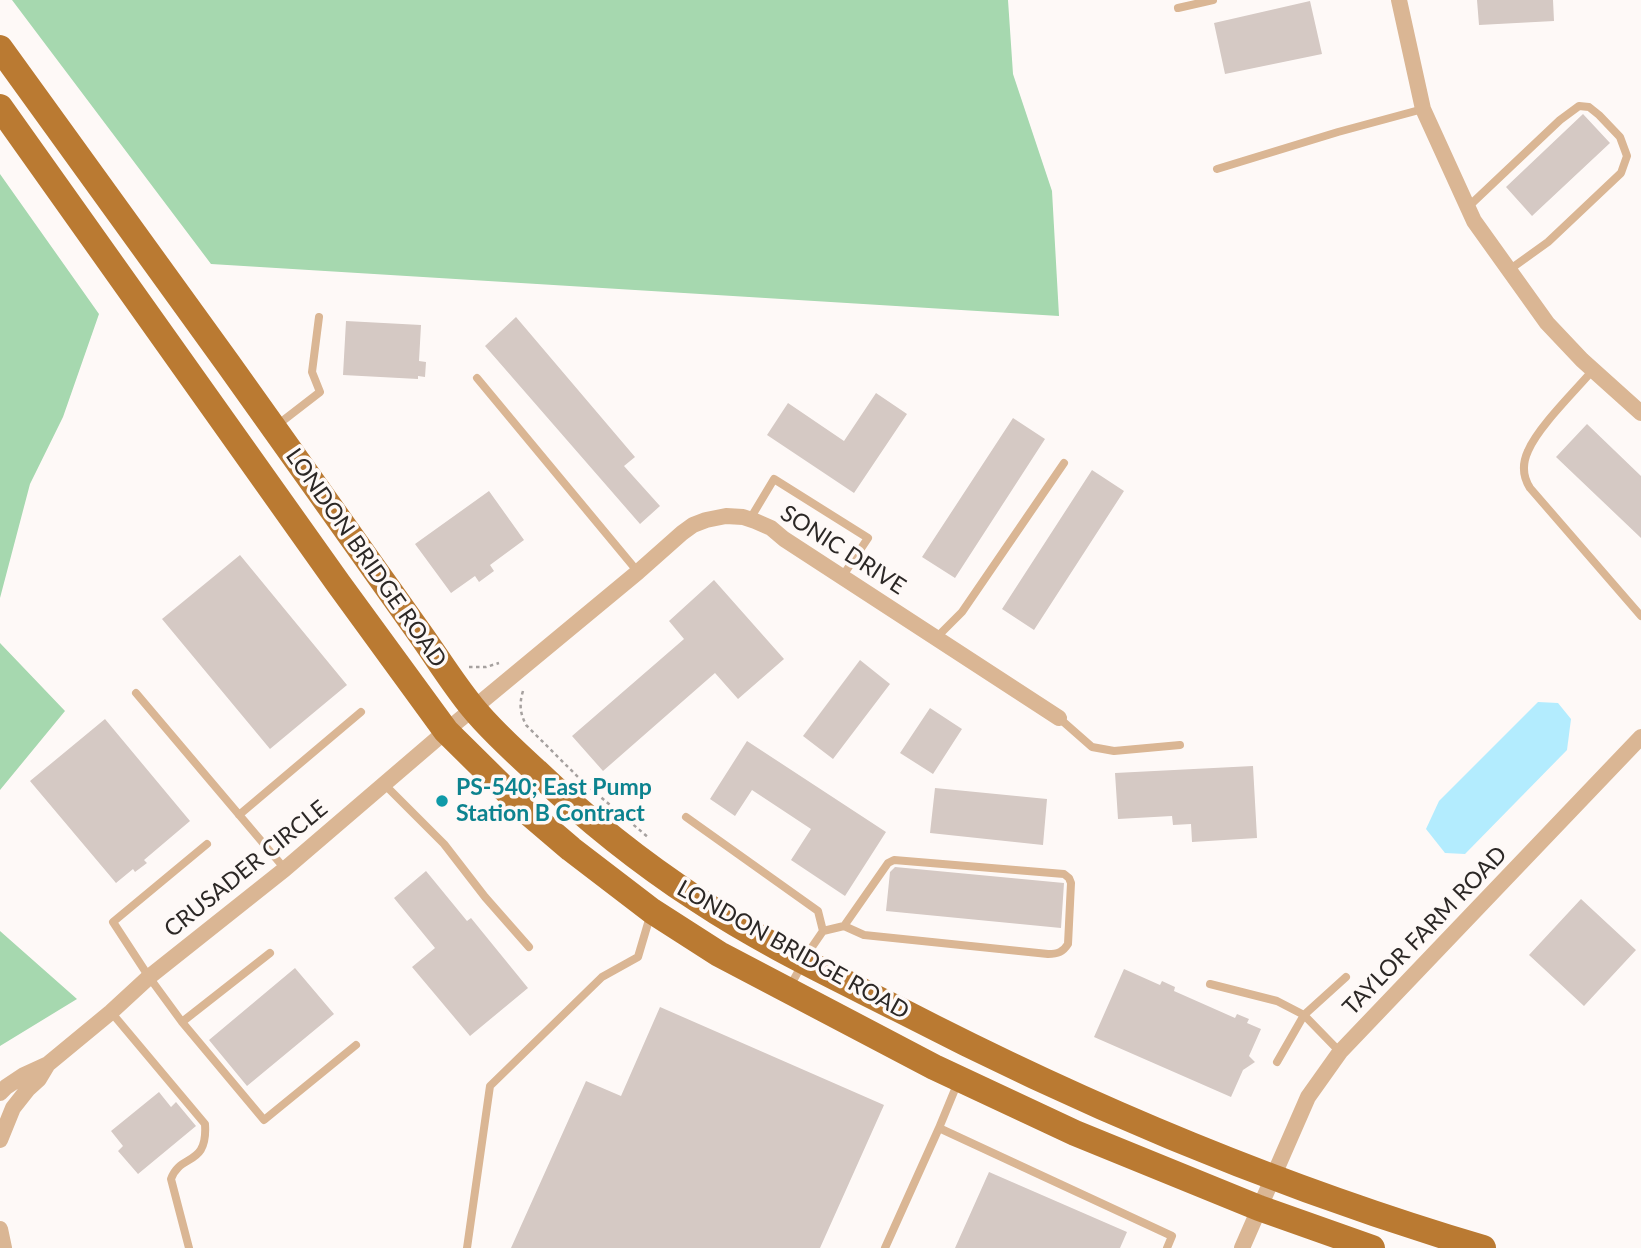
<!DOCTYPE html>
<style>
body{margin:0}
canvas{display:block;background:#fef9f7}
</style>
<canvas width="1641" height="1248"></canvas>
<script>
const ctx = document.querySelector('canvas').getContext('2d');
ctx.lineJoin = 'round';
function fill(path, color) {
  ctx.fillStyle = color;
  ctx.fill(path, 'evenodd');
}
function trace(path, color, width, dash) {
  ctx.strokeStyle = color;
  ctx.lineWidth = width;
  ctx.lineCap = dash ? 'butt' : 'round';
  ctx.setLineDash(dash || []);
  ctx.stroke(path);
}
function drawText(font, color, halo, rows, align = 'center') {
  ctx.font = font + ' Lato,sans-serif';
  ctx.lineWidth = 7;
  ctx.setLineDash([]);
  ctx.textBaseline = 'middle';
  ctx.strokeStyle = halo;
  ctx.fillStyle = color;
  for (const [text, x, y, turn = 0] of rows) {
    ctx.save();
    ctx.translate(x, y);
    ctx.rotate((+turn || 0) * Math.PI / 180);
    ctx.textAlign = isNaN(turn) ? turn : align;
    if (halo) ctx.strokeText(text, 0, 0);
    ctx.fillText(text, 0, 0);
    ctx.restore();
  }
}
const forest = new Path2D(`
 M12,0H1008L1013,74L1052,191L1059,316L211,264Z
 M0,174L99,314L63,417L30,484L0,598Z
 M0,643L65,711L0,790Z
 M0,931L77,999L0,1046Z`);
const water = new Path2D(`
 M1538,702L1558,703L1571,719L1567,750L1465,854L1445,853L1426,829L1439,801Z`);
const building = new Path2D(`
 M1477,0H1553L1554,21L1479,25Z
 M1310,1L1322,54L1225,74L1214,23Z
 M1583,114L1610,143L1532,216L1506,187Z
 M516,317L635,457L624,466L660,506L640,524L485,346Z
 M346,321L421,325L419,361L426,362L425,377L418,376V379L343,375Z
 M876,393L907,414L854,493L767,435L788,403L844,441Z
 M1013,418L1045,439L955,578L922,557Z
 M1587,424L1641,476V538L1556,457Z
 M1092,470L1124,491L1034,630L1002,609Z
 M489,491L524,540L490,565L494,571L479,582L475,576L451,593L415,544Z
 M240,555L347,685L270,749L162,619Z
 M714,580L784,659L738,699L715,673L603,771L572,736L684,639L669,621Z
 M860,660L890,684L833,759L803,736Z
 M930,708L962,729L933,774L900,753Z
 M105,719L190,821L144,860L147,863L135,872L133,869L116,883L30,781Z
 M747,741L886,832L845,896L791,860L811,829L752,790L735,816L710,799Z
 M1253,766L1257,838L1192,842L1191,824L1173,825L1172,816L1118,819L1115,773Z
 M935,788L1047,799L1043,845L930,833Z
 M895,867L1064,883L1061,928L886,911L890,872Z
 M426,871L467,921L471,918L528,988L470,1036L412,967L435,948L394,898Z
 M1581,899L1636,950L1584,1006L1529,955Z
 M295,968L334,1014L247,1086L209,1040Z
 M1124,969L1160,985L1162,981L1175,987L1174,991L1235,1018L1237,1014L1249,1019L1247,1023L1261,1029L1249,1056L1255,1062L1243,1070L1231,1097L1094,1037Z
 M660,1007L884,1105L820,1248H511L586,1081L621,1096Z
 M159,1092L171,1107L176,1102L196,1126L138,1174L118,1151L123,1146L111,1131Z
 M989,1172L1127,1232L1120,1248H955Z`);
const path = new Path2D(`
 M469,667H486L499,663
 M523,691C519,704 520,713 526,725L583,782L649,838`);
const lane = new Path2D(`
 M1178,8L1213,0
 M1217,169L1338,132L1423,109
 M1468,207L1560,120L1579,106L1589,107L1599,115L1620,137L1627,156L1621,173L1548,242L1509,270
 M1593,370C1575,391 1538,427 1528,451C1522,464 1523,477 1530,488L1641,616
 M477,378L638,572
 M276,426L320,392L312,372L319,317
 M750,519L774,479L868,538L842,577
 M936,638L962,612L1064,463
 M136,693L285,869
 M1059,718L1092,747L1114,751L1180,745
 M384,784L444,844L485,897L529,947
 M239,815L361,712
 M686,817L818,911L823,931
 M207,844L113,922L149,977L182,1022L264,1120L356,1045
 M1210,984L1277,1001L1304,1015L1346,977
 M789,988L812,947L823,931L844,926L888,863L894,860L1064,874L1069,878L1071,883L1068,944C1063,952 1058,954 1048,954L864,935L844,926
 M111,1012L205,1124C208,1167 180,1153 171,1179L189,1248
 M182,1022L270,953
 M1277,1062L1304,1015L1340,1052
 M939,1128L958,1082
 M467,1248L490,1086L602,977L638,957L651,913
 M885,1248L939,1128L1172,1236L1167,1248`);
const street = new Path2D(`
 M1399,0L1423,109L1474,221L1547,323L1582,360L1641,413
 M0,1093L6,1087L24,1075L48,1064L111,1012L149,977L285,869L446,731L638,572L682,533L693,525L706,520L726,516L743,517L755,521L771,528L784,539L1059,718
 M0,1140L13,1108L28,1089L39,1079L48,1064
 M0,1229L4,1248
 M1242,1248L1308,1097L1340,1052L1641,737`);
const primary = new Path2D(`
 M0,48C107,195 213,342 318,490C352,538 387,587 421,635C438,659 454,685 473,708C491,730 514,751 536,771C586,819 640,862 698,900C761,942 831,975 898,1009C1085,1106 1281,1188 1483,1248
 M0,107L338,583L446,731L530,814L571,849L652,911L719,954L934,1067L1075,1133L1259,1208L1372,1248`);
const markers = [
 [442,801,7,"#0f9aa8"]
];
const streetNames = [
 ["SONIC DRIVE",843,550,33],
 ["LONDON BRIDGE ROAD",366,558,55],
 ["CRUSADER CIRCLE",246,869,-39],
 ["TAYLOR FARM ROAD",1425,931,-46],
 ["LONDON BRIDGE ROAD",793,950,29]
];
const cultureNames = [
 ["PS-540; East Pump",456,788],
 ["Station B Contract",456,814]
];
fill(forest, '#a6d8af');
fill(water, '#b3ecfe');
fill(building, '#d5c9c4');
trace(path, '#a6a19f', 2.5, [3.5, 3.5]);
trace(lane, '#dab694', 8);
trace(street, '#dab694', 16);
trace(primary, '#ba7a32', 26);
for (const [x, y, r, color] of markers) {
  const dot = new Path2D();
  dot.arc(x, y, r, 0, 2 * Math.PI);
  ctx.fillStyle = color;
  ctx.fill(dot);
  trace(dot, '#fef9f7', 2.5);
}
drawText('23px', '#2c2826', '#fef9f7', streetNames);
drawText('bold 23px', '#0d838f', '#fef9f7', cultureNames, 'left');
</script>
